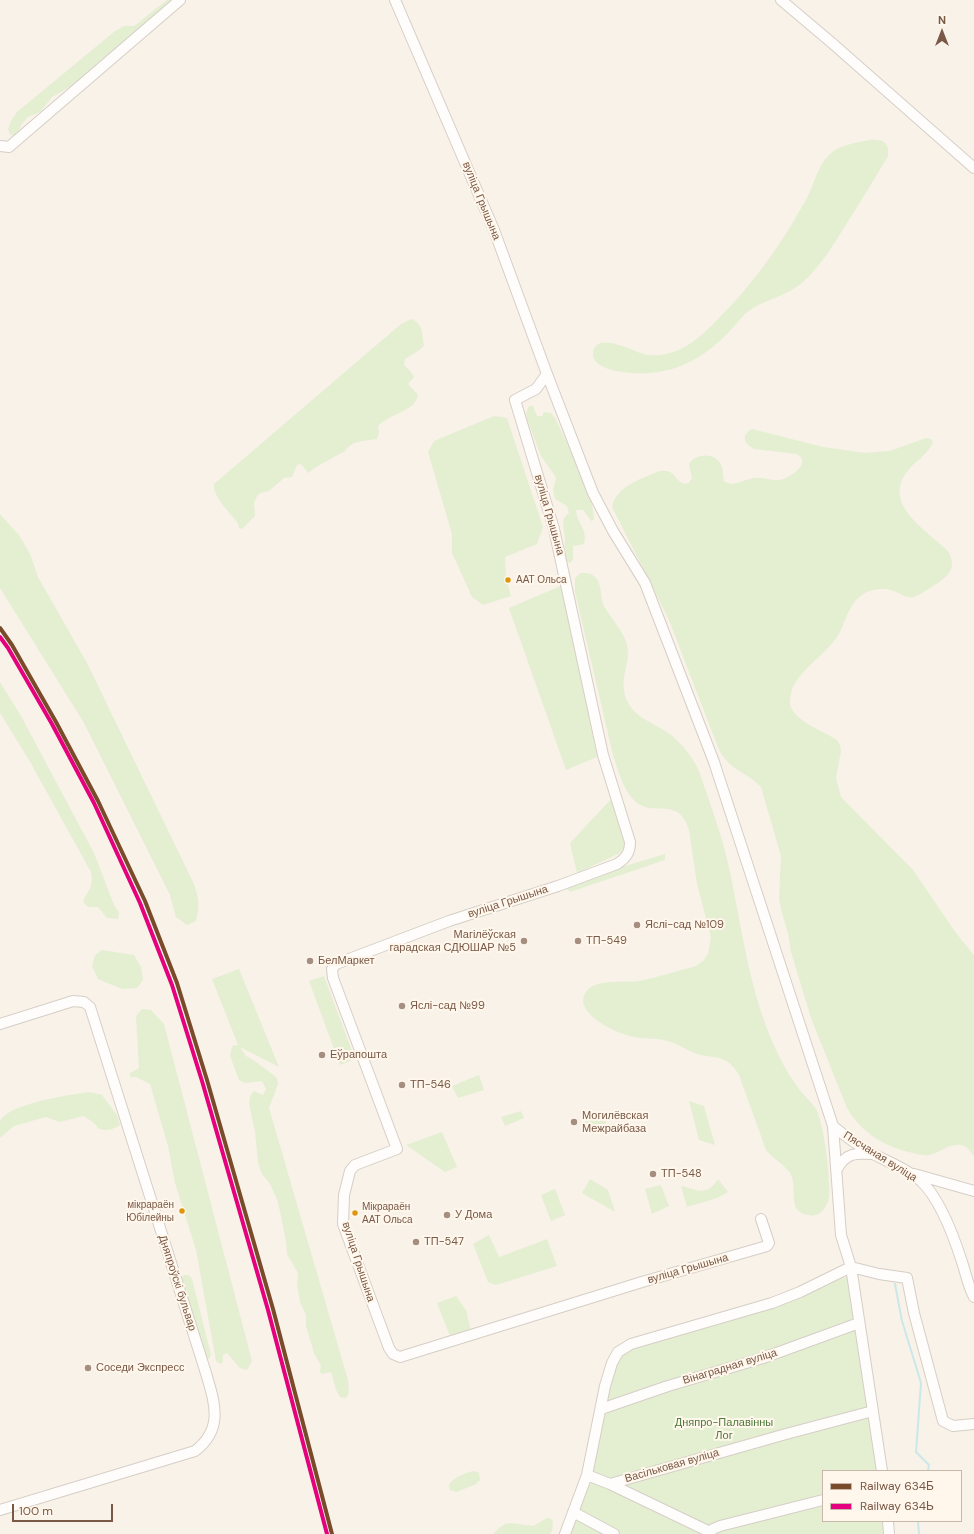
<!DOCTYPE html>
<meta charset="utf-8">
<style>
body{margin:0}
#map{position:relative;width:974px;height:1534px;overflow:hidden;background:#f8f2e9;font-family:"DM Sans",sans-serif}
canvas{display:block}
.legend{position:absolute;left:822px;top:1470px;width:140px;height:52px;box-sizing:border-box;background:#fff7ec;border:1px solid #c9b7aa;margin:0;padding:5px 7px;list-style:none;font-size:12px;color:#795846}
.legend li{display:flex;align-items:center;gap:8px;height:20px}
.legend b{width:20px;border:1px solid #c9b7aa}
.north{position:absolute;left:922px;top:12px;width:40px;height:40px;-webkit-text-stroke:3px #fff7ec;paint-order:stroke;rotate:0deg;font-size:11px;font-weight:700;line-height:16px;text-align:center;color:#795846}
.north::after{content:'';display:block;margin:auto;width:14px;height:18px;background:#795846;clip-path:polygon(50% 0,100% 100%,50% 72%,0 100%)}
.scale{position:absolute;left:12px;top:1504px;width:101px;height:18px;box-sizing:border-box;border:2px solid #795846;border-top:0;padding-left:5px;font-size:12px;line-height:14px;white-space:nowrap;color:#795846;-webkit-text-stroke:3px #fff7ec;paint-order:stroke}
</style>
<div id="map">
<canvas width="974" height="1534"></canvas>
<ul class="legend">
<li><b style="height:5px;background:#7a4b2a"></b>Railway 634Б</li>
<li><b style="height:5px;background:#e5007d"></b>Railway 634Ь</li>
</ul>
<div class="north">N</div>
<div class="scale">100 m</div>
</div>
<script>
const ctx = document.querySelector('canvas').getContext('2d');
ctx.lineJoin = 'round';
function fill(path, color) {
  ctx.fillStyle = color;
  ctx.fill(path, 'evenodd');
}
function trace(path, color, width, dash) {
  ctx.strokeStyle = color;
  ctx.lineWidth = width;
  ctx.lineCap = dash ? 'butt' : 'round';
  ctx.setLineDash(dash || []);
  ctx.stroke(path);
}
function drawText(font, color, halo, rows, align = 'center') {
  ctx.font = font + ' "DM Sans",sans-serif';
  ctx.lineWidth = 4;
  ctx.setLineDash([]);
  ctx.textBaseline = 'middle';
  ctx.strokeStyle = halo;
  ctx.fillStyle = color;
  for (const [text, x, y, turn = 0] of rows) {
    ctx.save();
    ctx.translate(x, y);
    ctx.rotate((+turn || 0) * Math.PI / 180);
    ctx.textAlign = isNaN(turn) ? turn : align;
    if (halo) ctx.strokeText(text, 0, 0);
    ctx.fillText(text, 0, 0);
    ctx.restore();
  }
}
const green = new Path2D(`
 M167,0H175L147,25L134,32L100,61L73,85L52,97L40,112L28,117L21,125L17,136L10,135L8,129L11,121L17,112L115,31L124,26H134Z
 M870,140C883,139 890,143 888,156C875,178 861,201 847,223C833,245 821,266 802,283C785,297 762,300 746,313C739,319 734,328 727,334C696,366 660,379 616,371C607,369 592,364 593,353C596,329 636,354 648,355C678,358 700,338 719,318C749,288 775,253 796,217C801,208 807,199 811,189C816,177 820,163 830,154C840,144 857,143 870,140Z
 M411,319C423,322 422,335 424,346L418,351L405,359L404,365L410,371L414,377L408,384L418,395C415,412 390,413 378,426L379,432L377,439C365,441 352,440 345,451L316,467L308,473L301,464L297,465L292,477L284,478L269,491L260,493L257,496L254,503L255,516L242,529L239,528L238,523C231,514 212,496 214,484L401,324Z
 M529,406H533L537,416H542L544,412L551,413L555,418C567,444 594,492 594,520L591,521L583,510H576C577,524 588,529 584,544L573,546V560L570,563L567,562C561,555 566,545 565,537C564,530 562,525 564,518L569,513L567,506L555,499L553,490L556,479L555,476L541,456L527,419L526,413Z
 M494,416L507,418L543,527L537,544L505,557L506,578L511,596L483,605L472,597L452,553V534L428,452L434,441Z
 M752,429L823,447L865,453L890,451L926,438L931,439L933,443C927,455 914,462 906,473C883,506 928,531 948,551C959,570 945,579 930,588C925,591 919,595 914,597C905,599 899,592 891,590C884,588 874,589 867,592C845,603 847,626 834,641C822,656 805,667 795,683C791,689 790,698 790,704C792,720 825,732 837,740L840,745L841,751L836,778L841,797L913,870L956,933L974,955V1157C971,1152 967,1146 961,1145C949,1143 940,1153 929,1155C922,1156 914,1153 908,1152C882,1145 861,1132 847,1108L811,1018L791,952L788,933L782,913L779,899L781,856L761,787C745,770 732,773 719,750L669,620L612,507C615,491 631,483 645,477C652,475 658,470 666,471C676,471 677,487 689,483L692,478L689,464C695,453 716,452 721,465C724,470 722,475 724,481C733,488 745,479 754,478C763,477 771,481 779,480C789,479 813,463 797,454L754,449C744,443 740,436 752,429Z
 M0,514L19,535L30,554L38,577L87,663L193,882C199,898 200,905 196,921L187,925L176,917L170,895L84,723L0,588Z
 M581,573C586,573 592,573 595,577C602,583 600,597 604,606C611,619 623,630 627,645C631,661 621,675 624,691C629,718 653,721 671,735C683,745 692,756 699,771C711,806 724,841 731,877C743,936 751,997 777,1052C784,1067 792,1080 802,1093C807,1098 812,1103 816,1109C824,1123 831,1181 829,1198C828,1204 825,1209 820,1213C817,1215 813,1216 809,1215C785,1212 799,1188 790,1173C784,1164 773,1159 766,1150L739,1075C735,1068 730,1062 722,1059C715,1056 708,1057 701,1055C688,1052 678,1043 664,1040C654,1038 644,1039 634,1037C618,1034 586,1019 583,1002C583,996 586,990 591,987C606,979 624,983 639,981C658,977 677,971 696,966L703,961L708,954L711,937L697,884L689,830C678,795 655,818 636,802C623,791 618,770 613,755L575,592V578Z
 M563,585L597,757L566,770L509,608Z
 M0,682L21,716L94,853L114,905L119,912L118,919L107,918L98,907H88L83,902C88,890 94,887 91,872L29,760L0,713Z
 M613,797L627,843L620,853L577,873L570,843Z
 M665,854V860L570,892L565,887L569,883Z
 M102,950L134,955L141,967L143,980L137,988L122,989L98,979L92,966L95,955Z
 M239,969L279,1067L240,1047L246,1056L255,1061L277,1078L278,1084L269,1108L348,1380L349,1392L346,1398L340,1397L336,1390L331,1372L322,1374L320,1372L321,1366L314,1353L306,1326V1315L300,1302L297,1284L298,1273L287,1254L286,1241L278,1202L270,1184L262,1174L258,1163L255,1131L249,1104L250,1096L254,1091L263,1095L266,1089L262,1081L245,1083L239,1080L230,1056L232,1046L238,1045L212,979Z
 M324,976L355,1059L340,1065L309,981Z
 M142,1009L151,1010L164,1024L252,1361L247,1370L240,1368L227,1353L223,1355V1362L220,1364L216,1361L196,1250L175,1183L168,1146L150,1084L136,1077H130V1073L139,1068L136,1016Z
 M479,1075L484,1090L458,1098L452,1086Z
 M90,1092L102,1095L117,1115L120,1125C112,1130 107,1131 99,1129L93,1122L83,1116L60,1122L46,1117L14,1126L0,1138C0,1133 0,1127 0,1122C5,1104 73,1094 90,1092Z
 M689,1101L704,1106L715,1145L699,1140Z
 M521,1111L524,1118L505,1126L501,1117Z
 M606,1115V1133L587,1126L583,1116Z
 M442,1132L457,1167L445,1172L406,1145Z
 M590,1179L608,1190L615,1212L582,1193Z
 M718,1179L728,1192L717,1198L687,1207L681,1186C699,1190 706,1197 718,1179Z
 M661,1185L669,1206L652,1214L645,1189Z
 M555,1189L565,1215L551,1221L541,1195Z
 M489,1235L499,1257L547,1239L557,1266L496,1285L488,1282L473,1244Z
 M184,1275H189L192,1279L211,1355L209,1359H204L180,1280Z
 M849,1276L878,1471H823V1521H885L887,1534H570L611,1375L624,1352Z
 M456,1296L466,1310L471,1331L450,1336L437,1303Z
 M475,1471L479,1473L480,1480L476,1484L457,1492L450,1490L449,1484C455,1477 466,1472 475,1471Z
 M547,1518H550L553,1521L552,1531L550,1534H493L499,1528L505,1524L511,1523L533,1526Z`);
const stream = new Path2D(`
 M895,1284L902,1321L921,1383L916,1452L929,1465L928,1471
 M918,1521L919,1534`);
const minor = new Path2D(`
 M395,0L494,230L547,374L593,493L613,531L645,583L714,762L833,1126L841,1235L851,1267L882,1471
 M781,0L832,43L974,168
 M0,146L9,147L180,0
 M547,374L536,389L515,400L554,529L603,755L630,842C630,853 626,858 617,864L558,886L449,921L336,964L332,969L333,978L397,1149L355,1165L350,1171L344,1195L343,1224L389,1348L393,1354L400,1357L642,1282L767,1246L769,1243L761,1219
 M0,1024L73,1001L84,1002L90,1007L205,1370C214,1401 225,1428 195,1451L0,1510
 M833,1126C846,1137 859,1146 873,1154C889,1162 907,1169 921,1181C940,1199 954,1237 962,1262C966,1274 968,1286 974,1297
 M837,1169C846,1153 855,1153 872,1154
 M914,1174L974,1191
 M601,1409L668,1386L763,1358L859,1323
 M587,1475L610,1484L710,1532
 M610,1484L786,1434L873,1411
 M573,1512L614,1534
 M888,1521L889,1534
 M565,1534L587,1475L605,1386L612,1363L618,1352L631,1344L772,1303L800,1292L851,1267L879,1274L907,1278L914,1313L943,1421L953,1426L974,1424
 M708,1534L713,1529L720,1526L823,1500`);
const rail1 = new Path2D(`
 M0,628L12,645L56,722L98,801L145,901L177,983L207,1080L273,1309L332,1534`);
const rail2 = new Path2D(`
 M0,637L8,648L52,724L94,803L140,903L172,985L202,1081L268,1310L327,1534`);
const markers = [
 [508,580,3.5,"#de960e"],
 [637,925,4,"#a58e7f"],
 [524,941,4,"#a58e7f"],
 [578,941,4,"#a58e7f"],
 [310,961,4,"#a58e7f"],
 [402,1006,4,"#a58e7f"],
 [322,1055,4,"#a58e7f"],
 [402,1085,4,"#a58e7f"],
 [574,1122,4,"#a58e7f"],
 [653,1174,4,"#a58e7f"],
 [182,1211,3.5,"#de960e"],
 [355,1213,3.5,"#de960e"],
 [447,1215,4,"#a58e7f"],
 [416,1242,4,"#a58e7f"],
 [88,1368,4,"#a58e7f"]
];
const busNames = [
 ["ААТ Ольса",516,580],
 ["мікрараён",174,1205,"right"],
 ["Юбілейны",174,1218,"right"],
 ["Мікрараён",362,1207],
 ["ААТ Ольса",362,1220]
];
const streetNames = [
 ["вуліца Грышына",481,201,68],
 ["вуліца Грышына",549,515,74],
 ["вуліца Грышына",508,902,-18],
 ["Пясчаная вуліца",880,1157,32],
 ["вуліца Грышына",358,1262,72],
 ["вуліца Грышына",688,1269,-16],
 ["Дняпроўскі бульвар",177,1283,72],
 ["Вінаградная вуліца",730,1367,-17],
 ["Васільковая вуліца",672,1466,-16]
];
const poiNames = [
 ["Яслі-сад №109",645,925],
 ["Магілёўская",516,935,"right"],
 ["гарадская СДЮШАР №5",516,948,"right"],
 ["ТП-549",586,941],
 ["БелМаркет",318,961],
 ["Яслі-сад №99",410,1006],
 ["Еўрапошта",330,1055],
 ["ТП-546",410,1085],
 ["Могилёвская",582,1116],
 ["Межрайбаза",582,1129],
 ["ТП-548",661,1174],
 ["У Дома",455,1215],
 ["ТП-547",424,1242],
 ["Соседи Экспресс",96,1368]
];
const parkNames = [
 ["Дняпро-Палавінны",724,1423],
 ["Лог",724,1436]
];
fill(green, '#e4efd2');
trace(stream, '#cae8ea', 2);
trace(minor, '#d6cec6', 12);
trace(minor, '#fefdfc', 10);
trace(rail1, '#7a4b2a', 4);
trace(rail2, '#e5007d', 4);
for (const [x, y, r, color] of markers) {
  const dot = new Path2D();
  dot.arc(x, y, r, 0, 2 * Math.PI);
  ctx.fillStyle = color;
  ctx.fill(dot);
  trace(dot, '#fff7ec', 1.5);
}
drawText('10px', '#795846', '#fff7ec', busNames, 'left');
drawText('11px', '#795846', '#fff7ec', streetNames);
drawText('11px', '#795846', '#fff7ec', poiNames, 'left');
drawText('11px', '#4e7a3b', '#fff7ec', parkNames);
</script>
